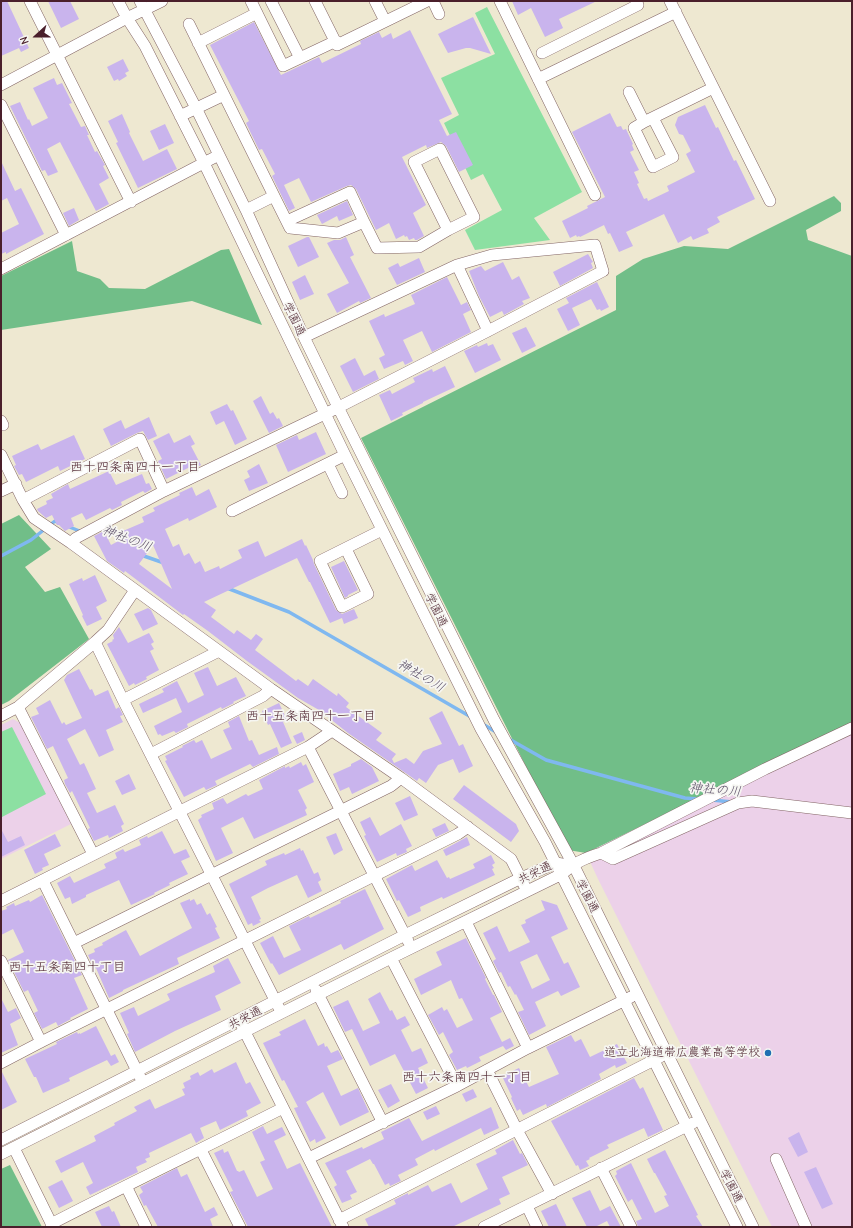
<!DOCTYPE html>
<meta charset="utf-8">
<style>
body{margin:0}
#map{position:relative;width:853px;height:1228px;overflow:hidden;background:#eee8d1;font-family:"Comic Neue",sans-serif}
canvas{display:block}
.frame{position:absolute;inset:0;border:2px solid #4a1f2b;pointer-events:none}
.north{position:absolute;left:16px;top:16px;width:40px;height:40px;-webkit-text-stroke:3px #f6f6f2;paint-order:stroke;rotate:249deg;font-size:11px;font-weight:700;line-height:16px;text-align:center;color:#4a1f2b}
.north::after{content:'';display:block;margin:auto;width:14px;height:18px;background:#4a1f2b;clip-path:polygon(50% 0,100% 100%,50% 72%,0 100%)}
</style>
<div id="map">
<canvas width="853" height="1228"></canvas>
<div class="frame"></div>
<div class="north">N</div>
</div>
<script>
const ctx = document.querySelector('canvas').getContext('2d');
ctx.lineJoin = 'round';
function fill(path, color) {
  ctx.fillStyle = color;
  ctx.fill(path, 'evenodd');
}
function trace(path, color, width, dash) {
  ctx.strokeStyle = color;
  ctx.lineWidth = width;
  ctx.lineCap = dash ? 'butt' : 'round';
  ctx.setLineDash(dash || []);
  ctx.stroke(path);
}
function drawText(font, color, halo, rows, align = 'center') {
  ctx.font = font + ' "Comic Neue","Klee One",sans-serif';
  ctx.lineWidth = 3.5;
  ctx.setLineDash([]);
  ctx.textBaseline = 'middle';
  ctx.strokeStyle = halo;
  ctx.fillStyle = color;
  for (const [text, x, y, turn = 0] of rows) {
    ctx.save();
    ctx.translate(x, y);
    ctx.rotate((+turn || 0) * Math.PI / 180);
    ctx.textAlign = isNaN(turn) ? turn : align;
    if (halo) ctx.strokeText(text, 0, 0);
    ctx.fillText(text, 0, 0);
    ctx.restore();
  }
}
const built = new Path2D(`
 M13,719L22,724L71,824L1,859V725Z
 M852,723V1227H772L598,879L586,853Z`);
const green = new Path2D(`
 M487,7L582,192L534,218L550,240L475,250L465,230L502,210L483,174L471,180L444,123L459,115L441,78L495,54L475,13Z
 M12,727L46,794L2,817L1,732Z`);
const forest = new Path2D(`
 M834,196L841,203V211L806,230L808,240L852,256V723L586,853L568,850L361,438L616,310V276L643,259L684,246L728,249Z
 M72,241L77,271L100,279L109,288L145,289L221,250L229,249L262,325L192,301L1,330V276Z
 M19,515L51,549L25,567L45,592L60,587L89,639L9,701L1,705V524Z
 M10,1165L42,1227H1V1169Z`);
const stream = new Path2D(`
 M67,526L82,532
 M141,555L164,563
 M1,556L31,540L55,521L59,523
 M227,588L289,612L471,717
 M481,723L496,732
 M509,739L546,760L685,798L698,799
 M712,800L732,802`);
const building = new Path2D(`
 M1,1H7L29,48L21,52L19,48L1,56Z
 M48,1H70L79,19L61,28Z
 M512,1H597L559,19L563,28L545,37L531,8L518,15Z
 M473,17L491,54L470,48H466L448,53L438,34Z
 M254,22L281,75L319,57L322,63L361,44L360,41L379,32L382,38L391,33L393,39L410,30L452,114L439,120L447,136L456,132L473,165L459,172L446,146L441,142L427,148L426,145L402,157L426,205L413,213L424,236L417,240H415L414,238L409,240L407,236L405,237L404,235L396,239L389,223L376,230L356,189L351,185L347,186L311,202L299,178L284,185L295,208L289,211L272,176L275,174L262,149L259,150L246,123L249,121L210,45Z
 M123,59L129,71L125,73L127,76L119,81L118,79L114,81L107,67Z
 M54,78L57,85L62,83L72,103L69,104L81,127L85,126L89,135H87L95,152L97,151L105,165L103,166L109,178L99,184L109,204L96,211L60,142L47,149L58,172L48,176L45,170L42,171L10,106L20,102L28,120L29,119L32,126L48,118L33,88Z
 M705,105L716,128L718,127L734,161L736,160L755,199L717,217L720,222L707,229L709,233L693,240L691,236L678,243L664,214L626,232L633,246L619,252L610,233L608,234L604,225L580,237L579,236L577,237L576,235L570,238L562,221L588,208L587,206L605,197L572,132L610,113L617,127L621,126L623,130L626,129L633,144L632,145L634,150L630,152L639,170L634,172L639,183L637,184L644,199L647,198L648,201L669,191L667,186L695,172L686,154L691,151L683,135L679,134L675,125L678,117Z
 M122,114L130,132L129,133L143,161L167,149L177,169L138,188L116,143L118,142L108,121Z
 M165,124L174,143L159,150L150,131Z
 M1,161L15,191L21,188L44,234L6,254V252L1,254V233L19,224L7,198L1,201Z
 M347,201L353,215L339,221L337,216L322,224L317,215Z
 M74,208L79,220L69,226L63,213Z
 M307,237H309L319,257L298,267L288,246Z
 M346,237L354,255L350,257L371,298L360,303L359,301L337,313L327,294L349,283L327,243L334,240H340Z
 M588,254L593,262L591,263L593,268L560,286L553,272Z
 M419,258L425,272L397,285L388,268L398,263L400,267Z
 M503,262L512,280L519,276L530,298L522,301L524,304L504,315L502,311L490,317L479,296L469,271L481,266L485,271Z
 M305,275L314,294L300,300L292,282Z
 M447,277L461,305L467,302L471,310L463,314L471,332L432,352L422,331L403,340L413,361L405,365L403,361L384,369L379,358L385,355L369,321L384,314L385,317L415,304L411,295Z
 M597,282L609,307L601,311L600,309L597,310L591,299L572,308L580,325L568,331L557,309L569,303L566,298Z
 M526,327L536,346L522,353L512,333Z
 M487,343L488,346L493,344L501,360L475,373L464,351L477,345L478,347Z
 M355,358L364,376L375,370L379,379L353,392L340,366Z
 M445,366L455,387L423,402V403L402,413L403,415L391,421L379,395L390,390L392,394L415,382L413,378L432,369L433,372Z
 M261,396L270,414L273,412L277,419L279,418L283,426L269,433L253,401Z
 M227,404L231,411L233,410L247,439L235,445L224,421L216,425L210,412Z
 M149,417L157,436L148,440L143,431L137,433L111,446L103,429L121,420L125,429Z
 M316,432L326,454L288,472L276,445L297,435L299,440Z
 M169,433L174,443L190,435L195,444L191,446L201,465L194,469L192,466L166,479L158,461L162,459L153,441Z
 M74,435L85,459L60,471L58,466L26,482L22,474L19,475L14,466L16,465L12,456L38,444L41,450Z
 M259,464L268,483L249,491L244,480L250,477L247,471Z
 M109,471L116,485L142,474L146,484L149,483L152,489L145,493L143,491L121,502L122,505L112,510L110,508L86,520L82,513L71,518L74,526L65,531L59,525H57L52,515L46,518L38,511L37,509L47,504L46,501L53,498L51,494L68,484L70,489Z
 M192,487L196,496L209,489L217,507L189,521L188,518L165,529L173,547L179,544L184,556L189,553L195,564L200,561L205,572L219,566L220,569L242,558L238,550L258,541L265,557L302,539L305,546L306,545L313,560L314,564L336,610L342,614L354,609L358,618L344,624L342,618L330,623L310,582H309L297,558L204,602L216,610L211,617L234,634L237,630L251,640L256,634L263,639L255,650L296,681L298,679L308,686L313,679L337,696L338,693L349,703L346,707L382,733L376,740L396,754L392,759L394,763L406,758L414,764L423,751L442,744L429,718L442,711L459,746L463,744L473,766L459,773L453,759L438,765L426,783L419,778L417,781L348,733L319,710L298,698L247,661L208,631L184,614L183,615L125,571L124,573L107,561L94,536L104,531L111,545L126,537L123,531L144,522L142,517L155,511L153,508L180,495L179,493ZM153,545L172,589L139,564Z
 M344,561L358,590L348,595V596L345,598L331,567Z
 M95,575L107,601L96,607L102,619L87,626L82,616L83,615L69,584L82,578L83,581Z
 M148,608L151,610L158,624L143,631L134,614Z
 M119,627L128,643L149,633L154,642L151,644L154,649L150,651L159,670L146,677L147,679L135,685L134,683L129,686L107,644L113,641L112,640L114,639L113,635Z
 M208,667L217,686L236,677L246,696L233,702L234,703L222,709L221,707L187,724L188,727L176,733L174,731L162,736L160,734L158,735L154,726L182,712L176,698L143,713L139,704L164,692L162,689L177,681L188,703L204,695L194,673Z
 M79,669L90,690L92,689L95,696L108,690L116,709L119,707L123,715L120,716L123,722L106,730L114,750L99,757L85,729L67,739L80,765L84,763L96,789L87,793L97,813L115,805L124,824L121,826L123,831L109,838L108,835L94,841L88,829L90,828L72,791L70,793L65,784L64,780L68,778L53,746L47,749L31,717L39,714L36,708L50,700L62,724L64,722L66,725L82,718L64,680L67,675Z
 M279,703L287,720L283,722L292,743L281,748L270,724L268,725L262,711Z
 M239,716L249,741L252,740L259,755L277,747L279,754L253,767L250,764L215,781L217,785L206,790L204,787L184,797L165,761L167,760L165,756L183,747L182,746L194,740L196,743L202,740L211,759L232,749L223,730L230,727L228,722Z
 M302,732L305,740L297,744L293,736Z
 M361,759L372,767L379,781L352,794L349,787L340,791L333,774L351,766V764Z
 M301,762L303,766L306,764L314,782L298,790L307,808L305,810L307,815L254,839L243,817L221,828L233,853L216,861L198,820L202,817L201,815L214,809L212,803L223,798L227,804L246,794L248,796L263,789L259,780L285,766V768L289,766L290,768Z
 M129,774L136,789L122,795L115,781Z
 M464,785L516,824L519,831L511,842L453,799Z
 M410,796L418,815L404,821L395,803Z
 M370,817L380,836L401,824L412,846L406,849L407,852L397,856L396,853L377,862L364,836L366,835L360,822Z
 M445,823L449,831L436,837L432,829Z
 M1,829L8,842L21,836L25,845L1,857Z
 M162,831L174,854L186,849L190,857L181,861L188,874L169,883L170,885L154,893L155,894L131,905L119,880L86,895V897L72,904L70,897L65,899L57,883L70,876L74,883L106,868L104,864L117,858L115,853L123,849L125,852L141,845L139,840L147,836L148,838Z
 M336,833L343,850L334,855L326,837Z
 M55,834L61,846L44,854L49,865L42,868L43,870L35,874L24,850Z
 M467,837L470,845L446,856L443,850Z
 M300,848L301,851L303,850L314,874L318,872L321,880L318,882L322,891L308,898L297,875L268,888L251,897L261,919L259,920L261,922L253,926L252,923L248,925L229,884L267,865L265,861L284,853L285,855Z
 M491,855L495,863L492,865L494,868L492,869L495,875L443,899L442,897L420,907L421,911L408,917L399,900L397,901L386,879L412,865L415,871L437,860L447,878L449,877L450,879L475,868L473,864Z
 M365,889L384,929L344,950L341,944L279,975L272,963L271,964L260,943L273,936L284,958L301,950L289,926L309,916L310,918L341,903L340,901Z
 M42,895L82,975L74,978L88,1009L70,1018L71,1019L58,1026L56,1022L42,1029L34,1013L38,1011L28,990L24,992L8,960L24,952L13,929L1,935V911L7,909L6,907L14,903L15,906L29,900L30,902Z
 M190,899V901L194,899L197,905L201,903L207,915L210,913L217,927L215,928L220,938L177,958L179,964L123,990V991L109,998L96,968L94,969L88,955L95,952L94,949L103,945L102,943L126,930L140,956L192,928L180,903Z
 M541,900L557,905L568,929L551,937L564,964L568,962L580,987L561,996L558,991L535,1002L546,1026L529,1035L518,1012L524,1010L516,994L515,995L510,986L508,987L501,972L499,973L493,961L496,959L483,933L497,926L509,952L530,942L521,925L526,923L525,920L545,910ZM537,954L550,980L532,989L520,962Z
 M466,938L486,978L485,979L493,995H494L502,1012L490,1018L502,1042L510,1038L514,1046L506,1050L503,1046L479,1057L481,1061L467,1068L466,1066L457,1070L449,1055L453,1052L443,1032L439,1035L428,1015L442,1007L444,1011L447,1009L457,1028L473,1020L462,998L459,999L451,980L421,995L414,979L442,965L436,952Z
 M228,958L241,983L215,996L221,1010L175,1031L135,1052L127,1034L129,1033L120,1013L134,1007L138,1016L170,1000L167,994L215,972L213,966Z
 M380,992L390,1011L392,1010L397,1020L405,1016L410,1025L401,1030L412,1052L421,1048L428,1063L418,1068L428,1088L416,1094L395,1054L370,1066L352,1029L345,1032L333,1007L348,1000L363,1031L380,1023L368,999Z
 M1,998L8,1012L16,1008L21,1018L10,1024L18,1045L1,1053Z
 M305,1019L318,1046L324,1043L325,1047L327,1046L331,1053L338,1050L343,1059L327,1066L341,1096L358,1088L369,1112L340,1126L323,1092L306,1102L326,1138L316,1143L315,1139L310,1142L294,1108L298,1107L284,1080L282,1081L263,1043L281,1035L279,1032Z
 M96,1026L111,1056L115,1054L119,1062L111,1066L107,1060L69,1078L70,1081L43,1093L36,1077H34L25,1059L57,1044L56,1042L77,1032L78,1034L80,1033V1034Z
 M571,1035L575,1042L581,1039L590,1057L617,1044L627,1063L616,1068L615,1065L599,1074L601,1079L547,1107L546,1104L523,1115L520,1109L517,1111L511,1098L512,1097L502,1076L519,1068L529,1087L559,1074L546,1047Z
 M236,1062L246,1084L250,1082L261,1103L246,1111L248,1116L220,1130L216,1121L200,1128L204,1138L196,1143L191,1133L149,1153L150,1157L145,1159L147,1162L136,1167L138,1172L90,1195L86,1187L93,1183L83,1162L61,1173L55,1161L96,1141L94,1136L115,1125L114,1123L137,1111L134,1107L150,1099L155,1109L185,1095L182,1089L185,1088L183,1083L191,1079L190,1076L198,1072L200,1076L212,1069L214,1073Z
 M1,1070L17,1102L1,1110Z
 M634,1078L640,1089L643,1087L663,1130L648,1137L644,1128L607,1145L609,1148L589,1158L590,1159L586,1161L589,1166L580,1170L578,1165L576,1166L551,1121Z
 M391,1084L400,1101L388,1108L378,1090Z
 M473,1089L477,1097L466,1102L462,1094Z
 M436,1106L440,1114L427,1120L423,1112Z
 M491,1107L499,1128L484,1135L481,1128L435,1151L434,1149L415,1159L418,1165L398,1175L401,1181L390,1186L389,1183L385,1185L374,1164H373L370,1159L346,1171L357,1192L350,1195L352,1199L342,1203L334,1187L337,1185L325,1163L362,1147L363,1149L384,1139L381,1132L409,1118L422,1141Z
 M263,1126L267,1134L282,1127L286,1135L274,1141L287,1169L300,1163L332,1227H248L230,1192L233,1191L214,1153L223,1149L224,1153L228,1151L237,1171H238L239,1172L244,1170L257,1197L273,1189L260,1162L265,1160L252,1132Z
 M799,1132L808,1152L798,1157L788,1138Z
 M513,1140L520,1154L522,1153L528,1165L502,1177L510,1194L499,1199L501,1204L452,1227H369L365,1219L396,1204L394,1200L408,1193V1195L428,1185L432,1192L451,1183L461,1203L488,1189L476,1164L497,1154L495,1150Z
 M665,1150L698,1215L696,1216L703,1227H638L636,1221L642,1219L632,1199L628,1202L615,1176L617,1174L616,1171L631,1163L655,1213L669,1206L664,1196L667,1195L655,1173H654L647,1159Z
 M816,1167L833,1204L822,1209L804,1172Z
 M177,1168L181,1177L187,1174L205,1212L214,1207L218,1215L210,1219L213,1227H158L146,1205L144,1206L139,1195L143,1192L140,1187Z
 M62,1180L73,1201L59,1208L48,1187Z
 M590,1190L600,1211L610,1206L621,1227H610L607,1221L595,1227H587L572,1198Z
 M556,1204L567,1227H549L541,1211Z
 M109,1206L112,1212L114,1211L121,1227H102L95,1212Z`);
const minor = new Path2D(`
 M30,1L131,202
 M118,1L127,18L145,46L204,163L345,455L481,729L545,842L737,1227
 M140,1L196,108L246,210L304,337L338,407L494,720L573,864L753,1227
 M251,1L283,66L336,41
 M271,1L300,58
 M315,1L337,45L427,1
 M375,1L385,21
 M433,1L439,14
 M500,1L595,195
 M670,1L770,201
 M189,24L224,95
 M198,43L257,13
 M542,53L638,5L636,1
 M538,79L676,12
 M1,85L127,18L162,1
 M629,92L644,122L713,88
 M1,105L66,235
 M180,116L224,95L274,196L246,210
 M644,122L634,128L653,167L673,157L653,118
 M440,149L474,217L448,230L414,162Z
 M274,196L290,228L338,233L364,222L377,248L419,247L448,230
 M287,221L350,192L364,222
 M457,265L488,331
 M1,269L219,155
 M1,421L3,425
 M1,455L23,500L34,518L71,543L271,689L401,778L511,859L527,891
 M328,464L342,493
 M1,491L16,484
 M23,500L140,439L164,491
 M232,511L345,455
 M71,543L76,538L164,491L335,409L488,331L603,271L595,245L492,255L457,265L304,337
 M346,549L368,594L342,607L320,561L382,530
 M95,642L123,700L279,1008
 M123,700L219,651
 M18,707L93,854
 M1,716L18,707L95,642L108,630L135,590
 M308,747L408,941
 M151,754L263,696L271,689
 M601,853L613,859L738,803L752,801L852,813
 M43,881L140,1077
 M1,901L308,747L332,731
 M466,922L528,1048
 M74,943L391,786L401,778
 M391,958L457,1086
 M1,961L41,1042
 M316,990L383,1123
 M242,1026L343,1227
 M1,1063L41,1042L458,834L468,827
 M487,1070L517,1130L552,1194
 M1,1140L405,935L521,878L556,863L562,864
 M14,1148L53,1227
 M201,1150L240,1227
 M1,1154L391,958L562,874C574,863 585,858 601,853L765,769L852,728
 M309,1158L457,1086L528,1048L631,997
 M776,1159L806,1227
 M601,1168L631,1227
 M126,1186L146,1227
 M527,1206L537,1227
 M339,1220L660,1057
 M51,1224C128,1184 206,1147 283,1108
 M484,1227L693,1123`);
const markers = [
 [768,1053,4,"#1f6fb2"]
];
const streetNames = [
 ["学園通",294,319,64],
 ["学園通",436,610,64],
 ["共栄通",535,873,-26],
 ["学園通",587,896,63],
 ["共栄通",245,1018,-27],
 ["学園通",731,1186,63]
];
const poiNames = [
 ["道立北海道帯広農業高等学校",760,1053]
];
const neighbourhoodNames = [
 ["西十四条南四十一丁目",135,467],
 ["西十五条南四十一丁目",311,716],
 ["西十五条南四十丁目",67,967],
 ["西十六条南四十一丁目",467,1077]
];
const waterNames = [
 ["神社の川",127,539,21],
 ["神社の川",421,676,30],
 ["神社の川",715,790,5]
];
fill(built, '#ecd1e9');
fill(green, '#8ce0a2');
fill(forest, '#71be88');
trace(stream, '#7fb8f0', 3.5);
fill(building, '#c9b4ed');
trace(minor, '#836565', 12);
trace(minor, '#fff', 11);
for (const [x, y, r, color] of markers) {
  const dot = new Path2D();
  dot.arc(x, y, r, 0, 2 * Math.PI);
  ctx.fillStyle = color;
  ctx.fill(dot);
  trace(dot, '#f6f6f2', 1.5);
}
drawText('12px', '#4a1f2b', '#f6f6f2', streetNames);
drawText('12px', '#4a1f2b', '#f6f6f2', poiNames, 'right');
drawText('13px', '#4a1f2b', '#f6f6f2', neighbourhoodNames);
drawText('italic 13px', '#5a4d66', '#f6f6f2', waterNames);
</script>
